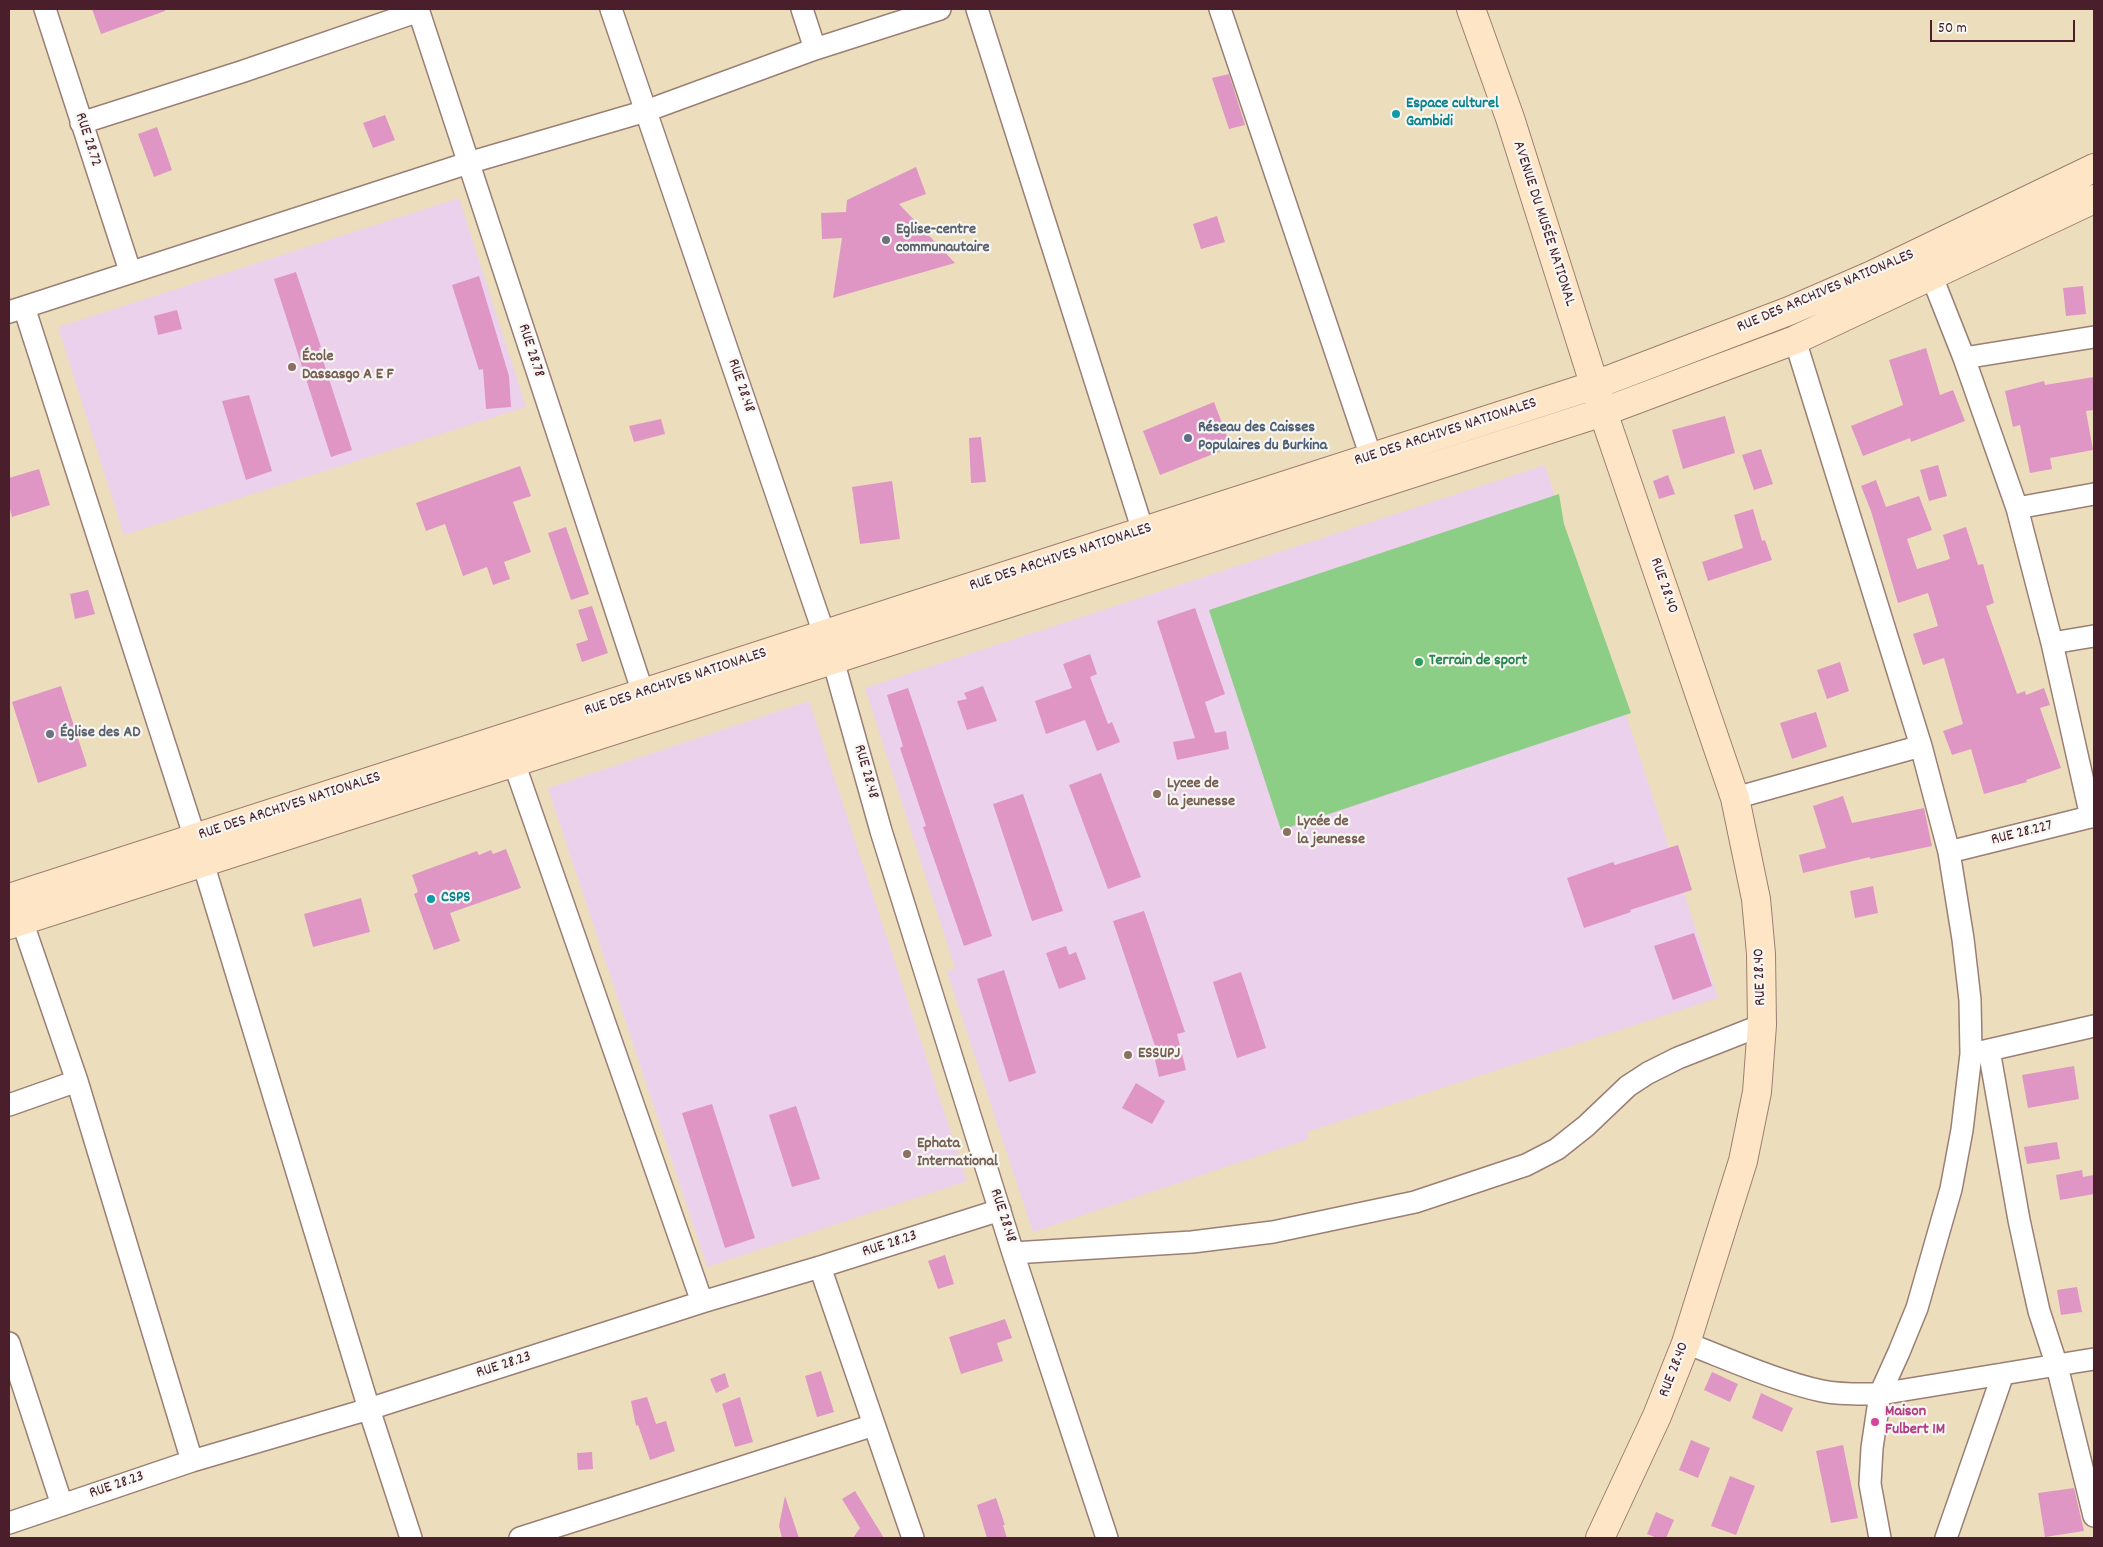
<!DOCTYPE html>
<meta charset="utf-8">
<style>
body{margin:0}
#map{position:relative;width:2103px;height:1547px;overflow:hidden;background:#ecdebc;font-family:Dekko,sans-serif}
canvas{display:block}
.frame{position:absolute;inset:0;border:10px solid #4a1f2b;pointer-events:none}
.scale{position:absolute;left:1930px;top:20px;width:145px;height:22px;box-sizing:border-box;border:2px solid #4a1f2b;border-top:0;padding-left:6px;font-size:15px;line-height:18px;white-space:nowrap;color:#4a1f2b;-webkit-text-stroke:4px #f6f6f2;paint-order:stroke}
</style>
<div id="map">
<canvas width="2103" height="1547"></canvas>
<div class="frame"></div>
<div class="scale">50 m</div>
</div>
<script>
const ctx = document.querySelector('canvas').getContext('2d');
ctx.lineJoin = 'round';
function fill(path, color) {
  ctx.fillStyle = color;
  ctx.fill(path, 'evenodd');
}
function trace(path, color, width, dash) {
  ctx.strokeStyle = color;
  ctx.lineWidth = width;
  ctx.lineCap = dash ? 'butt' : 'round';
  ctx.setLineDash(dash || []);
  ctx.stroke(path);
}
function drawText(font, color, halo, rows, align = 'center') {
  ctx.font = font + ' Dekko,sans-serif';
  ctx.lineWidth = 4.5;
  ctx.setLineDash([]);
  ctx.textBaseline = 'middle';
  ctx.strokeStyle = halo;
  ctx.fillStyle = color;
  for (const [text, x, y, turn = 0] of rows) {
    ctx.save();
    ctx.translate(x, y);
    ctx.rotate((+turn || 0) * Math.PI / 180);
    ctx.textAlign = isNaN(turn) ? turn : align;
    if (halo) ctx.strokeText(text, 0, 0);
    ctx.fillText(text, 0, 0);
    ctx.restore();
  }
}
const built = new Path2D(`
 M459,198L526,407L124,535L58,327Z
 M1545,465L1718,998L1307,1132L1309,1139L1033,1232L947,972L955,968L865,688Z
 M809,701L967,1181L707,1267L548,788Z`);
const green = new Path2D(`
 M1559,494L1564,524L1631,713L1281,830L1209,610Z`);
const building = new Path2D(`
 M92,9H165V11L101,34Z
 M1229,74L1245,125L1229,129L1212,78Z
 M385,115L395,140L373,148L363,123Z
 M157,127L172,170L154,177L138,134Z
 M916,167L926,194L899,204L955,263L833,298L842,238L822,239L821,213L846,212L847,200Z
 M1217,216L1225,242L1201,249L1193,224Z
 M296,272L321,347L319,348L352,450L331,457L274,279Z
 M479,276L509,376L511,407L486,409L483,369L479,370L452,285Z
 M2083,286L2086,314L2066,316L2063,288Z
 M177,310L182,329L158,335L154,316Z
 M1926,348L1940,395L1953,390L1965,421L1911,442L1910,438L1863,456L1851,426L1903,405L1889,360Z
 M2094,377V410L2086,411L2093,450L2050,458L2052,469L2030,473L2020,425L2013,427L2005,391L2044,381L2045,385Z
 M249,395L272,471L246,480L222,401Z
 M1214,402L1231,447L1160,475L1143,431Z
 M1725,416L1735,453L1683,469L1672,430Z
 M661,419L665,434L634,442L629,426Z
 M981,437L986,482L971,483L969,438Z
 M1761,449L1773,484L1754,490L1742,455Z
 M1938,465L1947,496L1929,501L1920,470Z
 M520,466L531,496L513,502L531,552L504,562L510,579L493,585L487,567L463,576L445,524L426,531L416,503Z
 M39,469L50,505L12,517L9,505V478Z
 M1668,475L1675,494L1659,499L1653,481Z
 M1876,480L1886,507L1919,496L1932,530L1907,539L1917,569L1950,559L1943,535L1966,527L1978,565L1983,564L1994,603L1986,606L2017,694L2025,691L2026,695L2044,688L2050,705L2040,708L2061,768L2026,780L2027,782L1984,794L1971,749L1952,755L1943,731L1963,724L1944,658L1923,665L1913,634L1938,626L1928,593L1898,603L1871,511L1861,486Z
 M892,481L900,539L860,544L852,487Z
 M1753,509L1762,541L1765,540L1772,560L1708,581L1702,562L1743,548L1734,515Z
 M566,527L589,594L571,600L548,533Z
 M88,590L95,614L75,619L70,594Z
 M592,606L608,653L582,662L576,644L588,640L578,610Z
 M1195,608L1225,694L1205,702L1215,733L1226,731L1229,749L1177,760L1173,742L1195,738L1157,621Z
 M1090,654L1097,674L1090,677L1108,724L1112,722L1120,742L1097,751L1085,720L1046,734L1035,701L1072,688L1063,664Z
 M1840,662L1849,691L1827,699L1817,670Z
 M61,686L87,766L38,783L12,702Z
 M983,686L997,721L967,730L957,701L967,699L964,693Z
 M908,688L992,936L964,946L923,827L926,826L900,748L903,746L887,695Z
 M1816,712L1827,747L1792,759L1780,723Z
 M1101,773L1141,877L1108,889L1069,785Z
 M1023,794L1063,911L1032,921L993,804Z
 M1843,796L1852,823L1924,808L1932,846L1870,859V857L1803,873L1799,855L1826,848L1813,806Z
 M1678,845L1692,890L1630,910L1631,912L1584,928L1567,878L1613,862L1615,865Z
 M506,849L521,888L450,913L460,941L434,950L414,894L418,892L412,875L477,851L479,855L491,850L493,854Z
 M1873,886L1878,913L1855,918L1850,891Z
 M361,898L370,932L313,947L304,914Z
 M1144,911L1185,1032L1177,1034L1186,1070L1159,1077L1152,1047L1155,1046L1113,921Z
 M1694,933L1712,986L1673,1000L1654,946Z
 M1066,946L1069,955L1076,952L1086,979L1059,989L1046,953Z
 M1004,970L1036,1073L1009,1082L977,979Z
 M1241,972L1266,1048L1237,1058L1213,982Z
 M2074,1066L2079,1099L2028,1108L2022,1075Z
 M1136,1083L1165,1101L1152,1124L1122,1108Z
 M712,1104L755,1238L725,1248L682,1113Z
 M796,1106L820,1179L792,1187L769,1115Z
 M2057,1142L2060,1159L2027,1164L2024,1147Z
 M2082,1170L2083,1177L2094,1175V1194L2060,1200L2056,1175Z
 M945,1255L954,1284L938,1289L928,1261Z
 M2077,1287L2082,1312L2061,1315L2057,1290Z
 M1005,1319L1012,1338L997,1343L1003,1361L961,1374L949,1337Z
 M821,1371L834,1412L817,1417L805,1376Z
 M1712,1372L1738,1384L1730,1402L1704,1390Z
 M725,1373L729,1387L716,1393L710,1379Z
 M1761,1393L1793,1408L1782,1432L1752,1418Z
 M647,1397L656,1424L666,1421L675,1451L650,1460L638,1425L636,1426L631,1401Z
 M740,1397L753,1442L735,1447L722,1404Z
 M1691,1440L1710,1448L1698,1478L1679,1470Z
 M1843,1445L1858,1518L1831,1523L1816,1451Z
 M592,1452L593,1469L578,1470L577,1453Z
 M1730,1476L1755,1486L1736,1535L1711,1526Z
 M2074,1488L2084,1531L2045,1537L2038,1493Z
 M855,1491L884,1538H853L860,1528L842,1499Z
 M785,1496L799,1538H782L779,1526Z
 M996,1498L1005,1525H1003L1007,1538H987L977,1505Z
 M1656,1512L1674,1520L1666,1538H1657L1647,1534Z`);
const street = new Path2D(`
 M45,9L130,271
 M418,9L643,693
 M611,9L833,660L881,831L1013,1253L1107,1538
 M802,9L815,49
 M977,9L1143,531
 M1220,9L1371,457
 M81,123L241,72L419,11
 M1932,277L1964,358L2017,508L2052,643L2091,817
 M24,307L203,863L369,1409L411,1538
 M9,312L468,163L646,111L815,49L940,9
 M1795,340L1921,746L1949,852L1963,939L1970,1000L1971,1054L1962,1130L1951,1189L1917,1308L1899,1352L1880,1394L1872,1448L1870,1484L1880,1538
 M1964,358L2094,337
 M2017,508L2094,494
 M2052,643L2094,636
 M514,763L702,1302
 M1735,798L1921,746
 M1949,852L2094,816
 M22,921L77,1081L192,1461
 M1989,1050L2019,1220L2030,1271L2039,1311L2057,1366L2094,1516
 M1976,1053L2094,1026
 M9,1105L77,1081
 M1013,1253L1192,1242L1273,1232L1415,1202L1526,1165L1557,1149L1586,1126L1628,1086L1648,1073L1678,1058L1762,1025
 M820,1267L913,1538
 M9,1343L62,1505
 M1686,1343C1728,1359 1779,1382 1822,1391C1841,1395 1861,1394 1880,1394L2094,1359
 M9,1523L192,1461L369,1409L702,1302L820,1267L1000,1210
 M520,1538L874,1425
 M1946,1538L2003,1374`);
const secondary = new Path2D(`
 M1471,9L1510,118L1603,412L1735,798L1756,899L1761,954L1762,1025L1757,1092L1743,1161L1686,1343L1657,1416L1600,1538
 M9,898L1595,385L1789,311L1872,275L2094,168
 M9,925L1603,412L1795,340L2094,199`);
const markers = [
 [1396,114,5,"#0f9aa8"],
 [886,240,5,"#6b7280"],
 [292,367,5,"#8d6e63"],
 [1188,438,5,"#5c6f8a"],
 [1419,662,5,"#2e9e5b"],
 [50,734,5,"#6b7280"],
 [1157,794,5,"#8d6e63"],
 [1287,832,5,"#8d6e63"],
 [431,899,5,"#0f9aa8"],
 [1128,1055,5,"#8d6e63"],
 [907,1154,5,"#8d6e63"],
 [1875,1422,5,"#d1479c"]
];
const cultureNames = [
 ["Espace culturel",1406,105],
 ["Gambidi",1406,123],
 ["CSPS",441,899]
];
const streetNames = [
 ["RUE 28.72",87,140,72],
 ["AVENUE DU MUSÉE NATIONAL",1543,224,72],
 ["RUE DES ARCHIVES NATIONALES",1826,292,-23],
 ["RUE 28.78",530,351,72],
 ["RUE 28.48",740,386,71],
 ["RUE DES ARCHIVES NATIONALES",1446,433,-18],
 ["RUE DES ARCHIVES NATIONALES",1061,558,-18],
 ["RUE 28.40",1663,586,71],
 ["RUE DES ARCHIVES NATIONALES",676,683,-18],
 ["RUE 28.48",865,772,74],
 ["RUE DES ARCHIVES NATIONALES",290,807,-18],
 ["RUE 28.227",2022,834,-14],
 ["RUE 28.40",1761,977,-92],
 ["RUE 28.48",1002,1216,72],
 ["RUE 28.23",890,1245,-18],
 ["RUE 28.23",504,1366,-18],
 ["RUE 28.40",1675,1370,-69],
 ["RUE 28.23",117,1486,-19]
];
const worshipNames = [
 ["Eglise-centre",896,231],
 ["communautaire",896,249],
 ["Église des AD",60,734]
];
const educationNames = [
 ["École",302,358],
 ["Dassasgo A E F",302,376],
 ["Lycee de",1167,785],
 ["la jeunesse",1167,803],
 ["Lycée de",1297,823],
 ["la jeunesse",1297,841],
 ["ESSUPJ",1138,1055],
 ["Ephata",917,1145],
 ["International",917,1163]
];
const serviceNames = [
 ["Réseau des Caisses",1198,429],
 ["Populaires du Burkina",1198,447]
];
const leisureNames = [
 ["Terrain de sport",1429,662]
];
const hotelNames = [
 ["Maison",1885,1413],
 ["Fulbert 1M",1885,1431]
];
fill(built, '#ebd1eb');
fill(green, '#8dce86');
fill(building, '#df96c5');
trace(street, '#9b7e74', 24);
trace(secondary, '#9b7e74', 30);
trace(street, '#fff', 21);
trace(secondary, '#fde5c5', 28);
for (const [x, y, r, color] of markers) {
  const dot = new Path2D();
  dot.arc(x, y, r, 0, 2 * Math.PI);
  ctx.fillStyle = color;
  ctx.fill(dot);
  trace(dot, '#f6f6f2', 2);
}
drawText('bold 16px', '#0d838f', '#f6f6f2', cultureNames, 'left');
drawText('16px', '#4a1f2b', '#f6f6f2', streetNames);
drawText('bold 16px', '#5b616d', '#f6f6f2', worshipNames, 'left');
drawText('bold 16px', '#785e54', '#f6f6f2', educationNames, 'left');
drawText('bold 16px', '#4e5e75', '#f6f6f2', serviceNames, 'left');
drawText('bold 16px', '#27864d', '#f6f6f2', leisureNames, 'left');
drawText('bold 16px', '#b23c85', '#f6f6f2', hotelNames, 'left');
</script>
